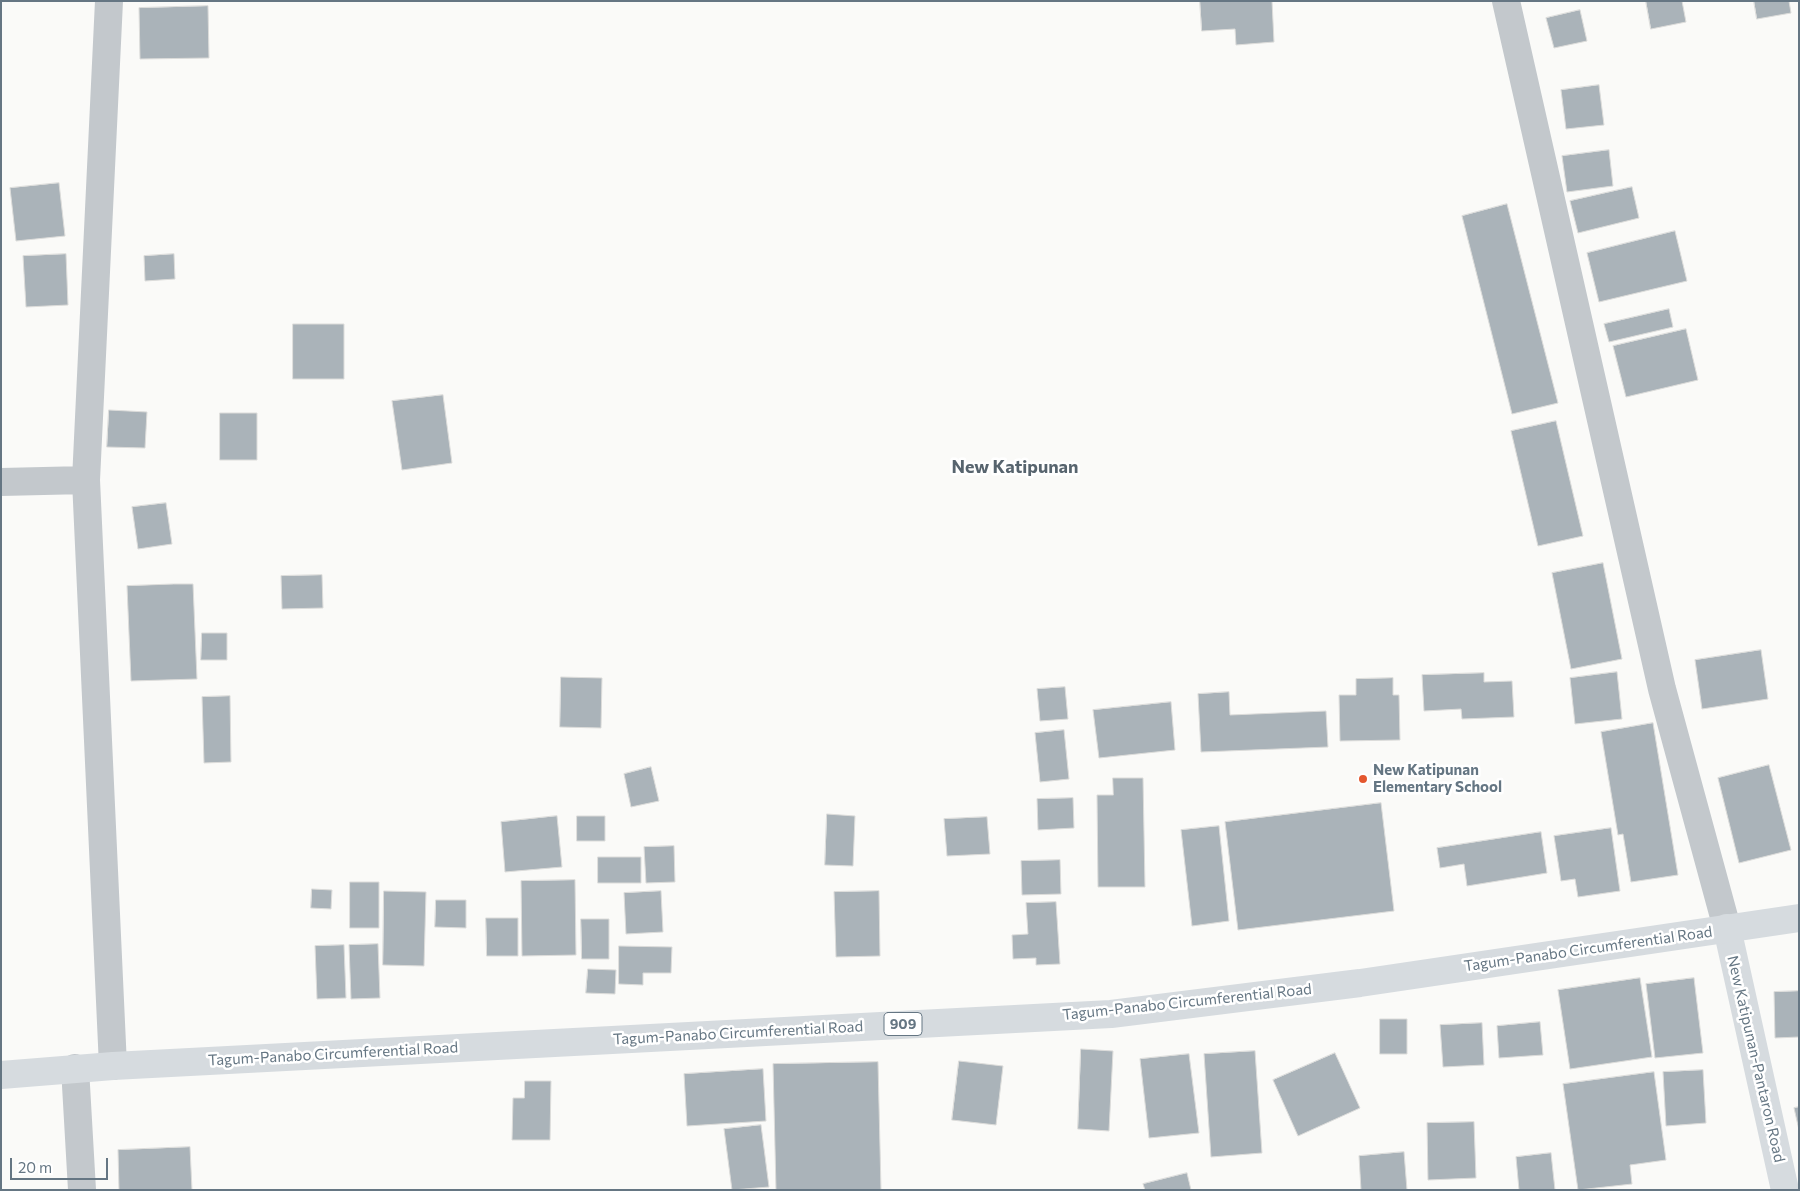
<!DOCTYPE html>
<style>
body{margin:0}
#map{position:relative;width:1800px;height:1191px;overflow:hidden;background:#fafaf8;font-family:Commissioner,sans-serif}
canvas{display:block}
.frame{position:absolute;inset:0;border:2px solid #657683;pointer-events:none}
.scale{position:absolute;left:10px;top:1158px;width:98px;height:22px;box-sizing:border-box;border:2px solid #657683;border-top:0;padding-left:6px;font-size:15px;line-height:18px;white-space:nowrap;color:#657683;-webkit-text-stroke:4px #fff;paint-order:stroke}
</style>
<div id="map">
<canvas width="1800" height="1191"></canvas>
<div class="frame"></div>
<div class="scale">20 m</div>
</div>
<script>
const ctx = document.querySelector('canvas').getContext('2d');
ctx.lineJoin = 'round';
function fill(path, color) {
  ctx.fillStyle = color;
  ctx.fill(path, 'evenodd');
}
function trace(path, color, width, dash) {
  ctx.strokeStyle = color;
  ctx.lineWidth = width;
  ctx.lineCap = dash ? 'butt' : 'round';
  ctx.setLineDash(dash || []);
  ctx.stroke(path);
}
function drawText(font, color, halo, rows, align = 'center') {
  ctx.font = font + ' Commissioner,sans-serif';
  ctx.lineWidth = 5;
  ctx.setLineDash([]);
  ctx.textBaseline = 'middle';
  ctx.strokeStyle = halo;
  ctx.fillStyle = color;
  for (const [text, x, y, turn = 0] of rows) {
    ctx.save();
    ctx.translate(x, y);
    ctx.rotate((+turn || 0) * Math.PI / 180);
    ctx.textAlign = isNaN(turn) ? turn : align;
    if (halo) ctx.strokeText(text, 0, 0);
    ctx.fillText(text, 0, 0);
    ctx.restore();
  }
}
const building = new Path2D(`
 M1200,1H1272L1274,42L1236,45L1235,29L1202,31Z
 M1646,1H1682L1686,22L1651,29Z
 M1754,1H1789L1791,13L1757,19Z
 M208,6L209,58L140,59L139,8Z
 M1580,10L1587,41L1554,48L1546,18Z
 M1599,85L1604,125L1566,129L1561,90Z
 M1609,150L1613,186L1567,192L1562,156Z
 M59,183L65,236L16,241L10,188Z
 M1632,187L1639,218L1578,233L1570,201Z
 M1507,204L1558,403L1512,414L1462,216Z
 M1675,231L1687,281L1599,302L1587,253Z
 M66,254L68,305L26,307L23,256Z
 M174,254L175,279L145,281L144,256Z
 M1669,309L1673,327L1609,342L1604,324Z
 M293,324H344V379H293Z
 M1686,329L1698,380L1626,397L1613,346Z
 M443,395L452,463L402,470L392,401Z
 M109,410L147,412L145,448L107,447Z
 M220,413H257V460H220Z
 M1556,421L1583,536L1538,546L1511,431Z
 M166,503L172,544L138,549L132,507Z
 M1603,563L1622,659L1571,669L1552,573Z
 M322,575L323,608L282,609L281,576Z
 M174,584H193L197,679L131,681L127,586Z
 M202,633H227V660H201Z
 M1761,650L1768,699L1702,709L1695,660Z
 M1617,672L1622,719L1575,724L1570,678Z
 M1484,673V682L1512,681L1514,717L1462,719L1461,709L1424,711L1422,675Z
 M561,677L602,678L601,728L560,727Z
 M1393,678V695H1399L1400,740L1340,741L1339,695H1356V679Z
 M1065,687L1068,719L1040,721L1037,689Z
 M1229,692L1230,715L1326,711L1328,747L1201,752L1198,694Z
 M230,696L231,762L204,763L202,697Z
 M1171,702L1175,750L1099,758L1093,710Z
 M1653,723L1678,875L1631,882L1623,834L1618,835L1601,732Z
 M1064,730L1069,779L1040,782L1035,733Z
 M1769,765L1791,850L1739,863L1718,778Z
 M651,767L659,801L631,807L624,774Z
 M1113,778H1143L1145,887H1098L1097,795H1113Z
 M1073,798L1074,828L1038,830L1037,799Z
 M1381,803L1394,911L1238,930L1225,822Z
 M827,814L855,816L853,866L825,865Z
 M557,816L562,867L505,872L501,822Z
 M577,816H605V841H577Z
 M987,817L990,854L947,856L944,819Z
 M1219,826L1229,921L1192,926L1181,830Z
 M1611,828L1620,891L1578,897L1575,879L1561,881L1554,836Z
 M1541,832L1547,873L1467,886L1464,864L1440,868L1437,848Z
 M674,846L675,882L646,883L644,847Z
 M598,857H641V883H598Z
 M1060,860L1061,894L1022,895L1021,861Z
 M575,880L576,955L522,956L521,881Z
 M350,882H379V928H350Z
 M312,889L332,890L331,909L311,908Z
 M384,891L426,892L424,966L383,965Z
 M661,891L663,932L626,934L624,893Z
 M879,891L880,956L836,957L834,892Z
 M436,900H466V928L435,927Z
 M1056,902L1060,964L1036,965V958L1013,959L1012,935L1028,934L1026,903Z
 M486,918H518V956H487Z
 M581,919H609V959H582Z
 M378,944L380,998L351,999L349,945Z
 M344,945L346,998L317,999L315,946Z
 M619,946L672,947L671,973H643V985L619,984Z
 M588,969L616,970L615,994L586,993Z
 M1640,978L1652,1057L1570,1069L1558,990Z
 M1694,978L1703,1053L1655,1058L1646,984Z
 M1799,991V1037L1775,1038L1774,992Z
 M1380,1019H1407V1054H1380Z
 M1540,1022L1543,1055L1499,1058L1497,1026Z
 M1482,1023L1484,1065L1443,1067L1440,1025Z
 M1081,1049L1113,1051L1109,1131L1078,1129Z
 M1255,1051L1262,1153L1211,1157L1204,1054Z
 M1335,1053L1360,1108L1298,1136L1273,1080Z
 M1189,1054L1199,1133L1149,1138L1140,1059Z
 M959,1061L1003,1066L996,1125L952,1120Z
 M878,1062L881,1190H776L773,1064Z
 M763,1069L766,1121L687,1126L684,1074Z
 M1703,1070L1706,1123L1666,1126L1663,1072Z
 M1654,1072L1666,1160L1630,1165L1632,1184L1578,1190L1563,1084Z
 M525,1081H551L550,1140H512L513,1098H524Z
 M1799,1107V1130L1794,1108Z
 M1474,1122L1476,1178L1428,1180L1427,1123Z
 M761,1125L769,1187L732,1190L724,1129Z
 M190,1147L192,1190H119L118,1150Z
 M1404,1152L1407,1190H1361L1359,1156Z
 M1551,1153L1555,1190H1519L1516,1157Z
 M1187,1173L1191,1190H1145L1143,1184Z`);
const street = new Path2D(`
 M109,1L86,480L113,1066
 M1506,1L1662,689L1727,928
 M1,482L86,480
 M75,1068L82,1190`);
const secondary = new Path2D(`
 M1727,928L1785,1190`);
const primary = new Path2D(`
 M1,1075L113,1066L1111,1014L1360,983L1799,918`);
const markers = [
 [1363,779,5,"#e4572e"]
];
const shields = [
 [903,1024,38]
];
const shieldNames = [
 ["909",903,1024]
];
const poiNames = [
 ["New Katipunan",1373,770],
 ["Elementary School",1373,787]
];
const streetNames = [
 ["Tagum-Panabo Circumferential Road",1588,949,-8],
 ["Tagum-Panabo Circumferential Road",1187,1002,-6],
 ["Tagum-Panabo Circumferential Road",738,1033,-3],
 ["Tagum-Panabo Circumferential Road",333,1054,-3],
 ["New Katipunan-Pantaron Road",1756,1059,77]
];
const quarterNames = [
 ["New Katipunan",1015,467]
];
fill(building, '#aab3b9');
trace(building, '#dcdcda', 1);
trace(street, '#c3c8cc', 28);
trace(secondary, '#d6dbdf', 28);
trace(primary, '#d6dbdf', 28);
for (const [x, y, r, color] of markers) {
  const dot = new Path2D();
  dot.arc(x, y, r, 0, 2 * Math.PI);
  ctx.fillStyle = color;
  ctx.fill(dot);
  trace(dot, '#fff', 2);
}
for (const [x, y, w] of shields) {
  const box = new Path2D();
  box.roundRect(x - w / 2, y - 11.5, w, 23, 4);
  ctx.fillStyle = '#fff';
  ctx.fill(box);
  trace(box, '#657683', 1);
}
drawText('bold 14px', '#657683', null, shieldNames);
drawText('bold 15px', '#657683', '#fff', poiNames, 'left');
drawText('15px', '#657683', '#fff', streetNames);
drawText('bold 18px', '#57646e', '#fff', quarterNames);
</script>
